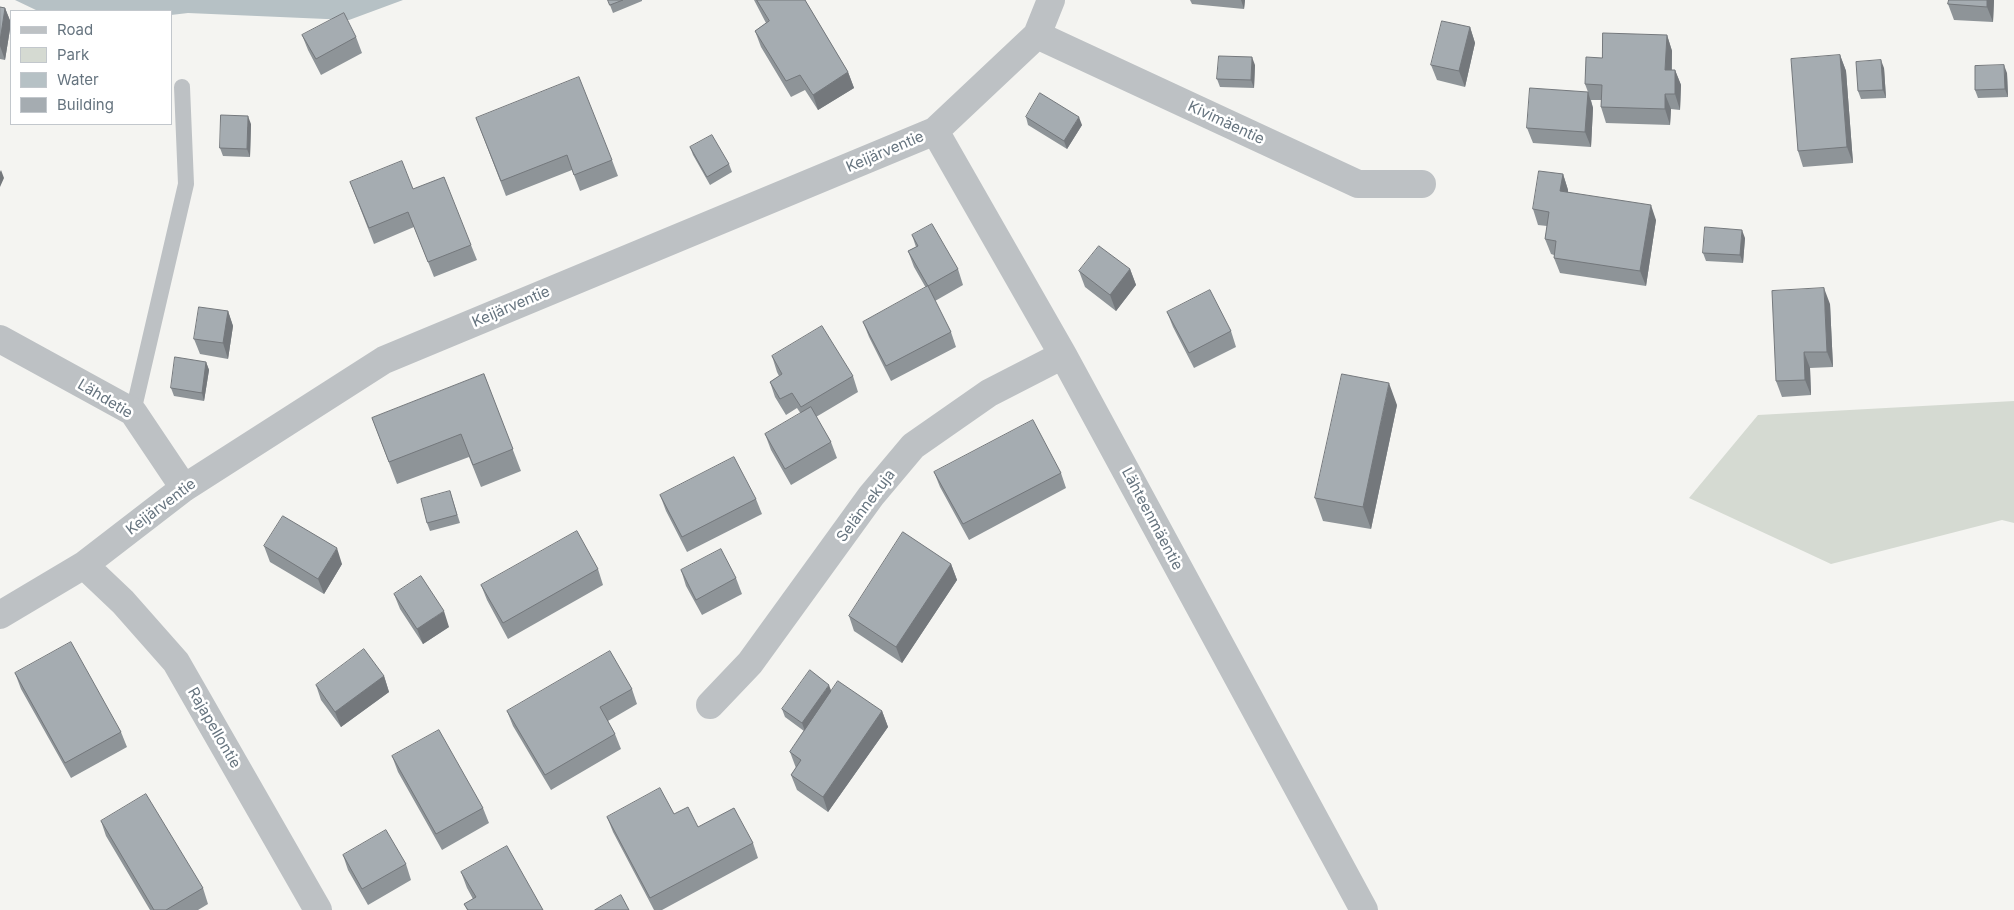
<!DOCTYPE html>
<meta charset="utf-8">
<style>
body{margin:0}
#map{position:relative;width:2014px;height:910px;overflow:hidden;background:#f4f4f1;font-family:Inter,sans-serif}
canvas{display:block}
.legend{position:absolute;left:10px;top:10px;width:162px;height:115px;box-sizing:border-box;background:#fff;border:1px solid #c2c7cc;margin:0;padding:6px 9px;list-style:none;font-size:15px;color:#66747f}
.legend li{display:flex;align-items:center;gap:10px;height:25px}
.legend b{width:25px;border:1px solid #c2c7cc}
</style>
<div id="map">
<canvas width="2014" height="910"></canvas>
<ul class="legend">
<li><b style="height:6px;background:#bdc1c4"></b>Road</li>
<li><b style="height:14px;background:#d5dad2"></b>Park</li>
<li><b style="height:14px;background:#b6c1c5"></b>Water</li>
<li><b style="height:14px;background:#a5acb1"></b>Building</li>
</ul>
</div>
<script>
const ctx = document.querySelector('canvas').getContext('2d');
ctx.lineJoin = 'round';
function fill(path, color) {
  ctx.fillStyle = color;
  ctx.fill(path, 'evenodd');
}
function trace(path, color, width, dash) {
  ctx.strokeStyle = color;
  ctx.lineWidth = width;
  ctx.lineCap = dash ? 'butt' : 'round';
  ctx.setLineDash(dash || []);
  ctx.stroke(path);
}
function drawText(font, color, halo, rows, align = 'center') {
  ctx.font = font + ' Inter,sans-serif';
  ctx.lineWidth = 5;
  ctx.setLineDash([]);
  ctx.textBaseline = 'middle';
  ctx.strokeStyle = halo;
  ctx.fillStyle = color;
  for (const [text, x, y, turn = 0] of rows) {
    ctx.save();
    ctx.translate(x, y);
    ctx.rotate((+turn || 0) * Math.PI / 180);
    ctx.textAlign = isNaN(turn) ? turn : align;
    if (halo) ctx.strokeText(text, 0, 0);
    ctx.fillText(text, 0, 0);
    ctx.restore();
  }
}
const green = new Path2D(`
 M2014,401V523L2002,520L1831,564L1689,498L1758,415Z`);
const water = new Path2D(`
 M15,0H403L349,20L188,13L171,15V11H38Z`);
const lane = new Path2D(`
 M133,412L186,184L182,87`);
const street = new Path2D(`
 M1037,35L1358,184H1422
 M935,131L1063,355L1364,910
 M0,339L133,412L184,488
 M84,565L123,602L176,662L318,910
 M0,615L84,565L184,488L384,360L935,131L1037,35L1051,0
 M710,705L750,663L871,496L913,446L989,393L1063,355`);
const wall = new Path2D(`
 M608,0H642V1L613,13Z
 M754,0H805L848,72L854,88L818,110L805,90L791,97L761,47L755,31L766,23Z
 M1190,0H1245L1244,9L1192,4Z
 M1949,0H1994L1993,22L1954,20L1948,4Z
 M0,7L5,8L11,23L5,60L0,59Z
 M1470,27L1475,43L1465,87L1437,80L1431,65Z
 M302,35L356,37L362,53L321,75L308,50Z
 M1667,35L1672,51V70H1675L1681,85L1680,110L1671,109L1670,125L1606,123L1601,107V100H1591L1593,108L1591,147L1533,143L1527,128L1588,92L1585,84L1602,58Z
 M1840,55L1846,71L1853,163L1803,167L1798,151Z
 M1255,65L1254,88L1220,87L1217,79Z
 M1884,68L1886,98L1861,99L1858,91Z
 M2007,73L2008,97L1978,98L1975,90Z
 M1026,117L1082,125L1067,149L1028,125Z
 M476,118L612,160L618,176L580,191L572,170L506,196Z
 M251,124L250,157L223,156L220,148Z
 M690,147L729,164L732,172L710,185L693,155Z
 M1563,174L1568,190V192L1656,220L1646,286L1560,273L1554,258V255L1551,254L1545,239L1547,226L1538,225L1533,209Z
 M350,182L413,189L471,245L477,260L434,277L414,227L374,244Z
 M912,235L958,269L963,285L935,301L951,332L956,347L891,381L869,337L863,322L926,288L914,267L908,251L916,247Z
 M1745,238L1743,263L1706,261L1703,253Z
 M1130,269L1136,285L1116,311L1085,287L1079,271Z
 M1830,304L1833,367L1810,368L1811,395L1782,397L1776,381Z
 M228,311L233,326L228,359L200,354L194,339Z
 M1167,312L1231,331L1236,347L1194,368L1173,327Z
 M772,356L853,376L858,392L816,417L831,442L837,458L791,485L771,450L765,434L801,414L797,408L786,415L775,397L770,382L779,376L777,372Z
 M206,362L209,370L204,401L174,396L171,388Z
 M484,374L521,471L481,487L469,457L397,484L372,418Z
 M1397,405L1371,529L1323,521L1315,498Z
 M934,472L1061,473L1066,488L969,540L940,487Z
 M450,491L460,523L430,531L427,523Z
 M660,495L756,499L762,514L687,552L666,511Z
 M264,546L342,564L324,594L270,562Z
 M951,564L957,580L902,663L854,631L849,616Z
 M598,569L603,585L508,639L487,600L481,585Z
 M681,570L736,578L742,594L702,615L686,586Z
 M394,594L449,627L423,644L400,609Z
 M15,673L121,732L127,747L71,778L21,689Z
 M384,676L389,692L341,727L321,700L316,685Z
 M632,689L637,704L608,721L615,734L621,749L551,790L513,726L507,711Z
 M832,691L882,711L888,727L828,812L797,790L791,775L796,768L790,752L804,731L785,717L782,709Z
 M392,756L483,808L489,823L442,850L398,772Z
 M674,814L698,827L753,843L758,858L662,910H654L613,832L607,817Z
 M101,821L203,888L208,904L198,910H150L106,836Z
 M343,855L406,864L411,880L368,905L348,870Z
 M461,872L543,910H467L464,904L473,899L467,888Z`);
const shadedWall = new Path2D(`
 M1241,0H1245L1244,9Z
 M1987,0H1994L1993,22L1987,7Z
 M5,8L11,23L5,60L0,46V41Z
 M1470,27L1475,43L1465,87L1459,71Z
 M1667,35L1672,51L1671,85L1665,70Z
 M1840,55L1846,71L1853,163L1847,147Z
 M1252,57L1255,65L1254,88L1251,80Z
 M1881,60L1884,68L1886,98L1883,90Z
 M2004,65L2007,73L2008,97L2005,89Z
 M1675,70L1681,85L1680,110L1675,94Z
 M848,72L854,88L818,110L813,95Z
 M1588,92L1593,108L1591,147L1585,132Z
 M1665,94L1671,109L1670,125L1665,109Z
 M248,116L251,124L250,157L247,149Z
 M1079,117L1082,125L1067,149L1064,141Z
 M1,170L4,178L0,187V172Z
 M1563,174L1568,190L1566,206L1560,191Z
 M1651,205L1656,220L1646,286L1640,271Z
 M1742,230L1745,238L1743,263L1740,255Z
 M1130,269L1136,285L1116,311L1110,295Z
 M1824,288L1830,304L1833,367L1827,352Z
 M228,311L233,326L228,359L223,343Z
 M1804,352L1810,368L1811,395L1805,380Z
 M206,362L209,370L204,401L202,393Z
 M1389,383L1397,405L1371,529L1363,507Z
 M337,548L342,564L324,594L318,579Z
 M951,564L957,580L902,663L896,647Z
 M444,611L449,627L423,644L417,629Z
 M384,676L389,692L341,727L335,712Z
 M829,685L832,693L805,731L802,723Z
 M882,711L888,727L828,812L823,797Z`);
const building = new Path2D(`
 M608,0H623L610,5Z
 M757,0H805L848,72L813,95L800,75L786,81L755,31L769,21Z
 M1949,0H1987V7L1948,4Z
 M0,7L5,8L0,41Z
 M344,13L356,37L316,59L302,35Z
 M1442,21L1470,27L1459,71L1431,65Z
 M1603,33L1667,35L1665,70H1675V94H1665V109L1601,107L1602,85L1585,84L1586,57L1602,58Z
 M1840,55L1847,147L1798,151L1791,59Z
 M1219,56L1252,57L1251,80L1217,79Z
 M1881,60L1883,90L1858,91L1856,62Z
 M2004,65L2005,89L1975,90V66Z
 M579,77L612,160L574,175L567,155L501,181L476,118Z
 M1530,88L1588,92L1585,132L1527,128Z
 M1040,93L1079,117L1064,141L1026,117Z
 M221,115L248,116L247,149L220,148Z
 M712,135L729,164L707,177L690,147Z
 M402,161L413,189L444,177L471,245L428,262L408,212L369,228L350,182Z
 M1539,171L1563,174L1560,191L1651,205L1640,271L1554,258L1556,241L1545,239L1549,212L1533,209Z
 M932,224L958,269L928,286L908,251L918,246L912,235Z
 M1705,227L1742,230L1740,255L1703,253Z
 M1099,246L1130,269L1110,295L1079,271Z
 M928,286L951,332L886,366L863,322Z
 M1824,288L1827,352H1804L1805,380L1776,381L1772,291Z
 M1210,290L1231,331L1189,353L1167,312Z
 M199,307L228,311L223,343L194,339Z
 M822,326L853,376L801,407L792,393L780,399L770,382L782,374L772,356Z
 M175,357L206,362L202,393L171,388Z
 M484,374L513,449L473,465L461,434L389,462L372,418Z
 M1342,374L1389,383L1363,507L1315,498Z
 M811,407L831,442L785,469L765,434Z
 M1033,420L1061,473L963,524L934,472Z
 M734,457L756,499L682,537L660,495Z
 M450,491L457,515L427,523L421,499Z
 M283,516L337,548L318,579L264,546Z
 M577,531L598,569L503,623L481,585Z
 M903,532L951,564L896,647L849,616Z
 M721,549L736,578L696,600L681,570Z
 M421,576L444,611L417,629L394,594Z
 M71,642L121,732L65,763L15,673Z
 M364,649L384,676L335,712L316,685Z
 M610,651L632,689L600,707L615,734L545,775L507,711Z
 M810,670L829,685L802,723L782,709Z
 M838,681L882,711L823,797L791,775L801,760L790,752Z
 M439,730L483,808L436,834L392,756Z
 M660,788L674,814L688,807L698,827L734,808L753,843L650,898L607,817Z
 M146,794L203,888L166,910H154L101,821Z
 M386,830L406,864L362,889L343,855Z
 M507,846L543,910H468L464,904L476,897L461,872Z
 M621,895L629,910H595Z`);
const streetNames = [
 ["Kivimäentie",1226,123,25],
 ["Keijärventie",885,152,-23],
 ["Keijärventie",511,307,-23],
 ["Lähdetie",105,399,31],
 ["Selännekuja",866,506,-53],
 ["Keijärventie",161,507,-37],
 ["Lähteenmäentie",1152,519,62],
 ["Rajapellontie",214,728,60]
];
fill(green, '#d5dad2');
fill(water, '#b6c1c5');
trace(lane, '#bdc1c4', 16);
trace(street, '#bdc1c4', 28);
fill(wall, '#8e9498');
fill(shadedWall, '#74787c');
fill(building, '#a5acb1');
trace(building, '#74787c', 1);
drawText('15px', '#66747f', '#fff', streetNames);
</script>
